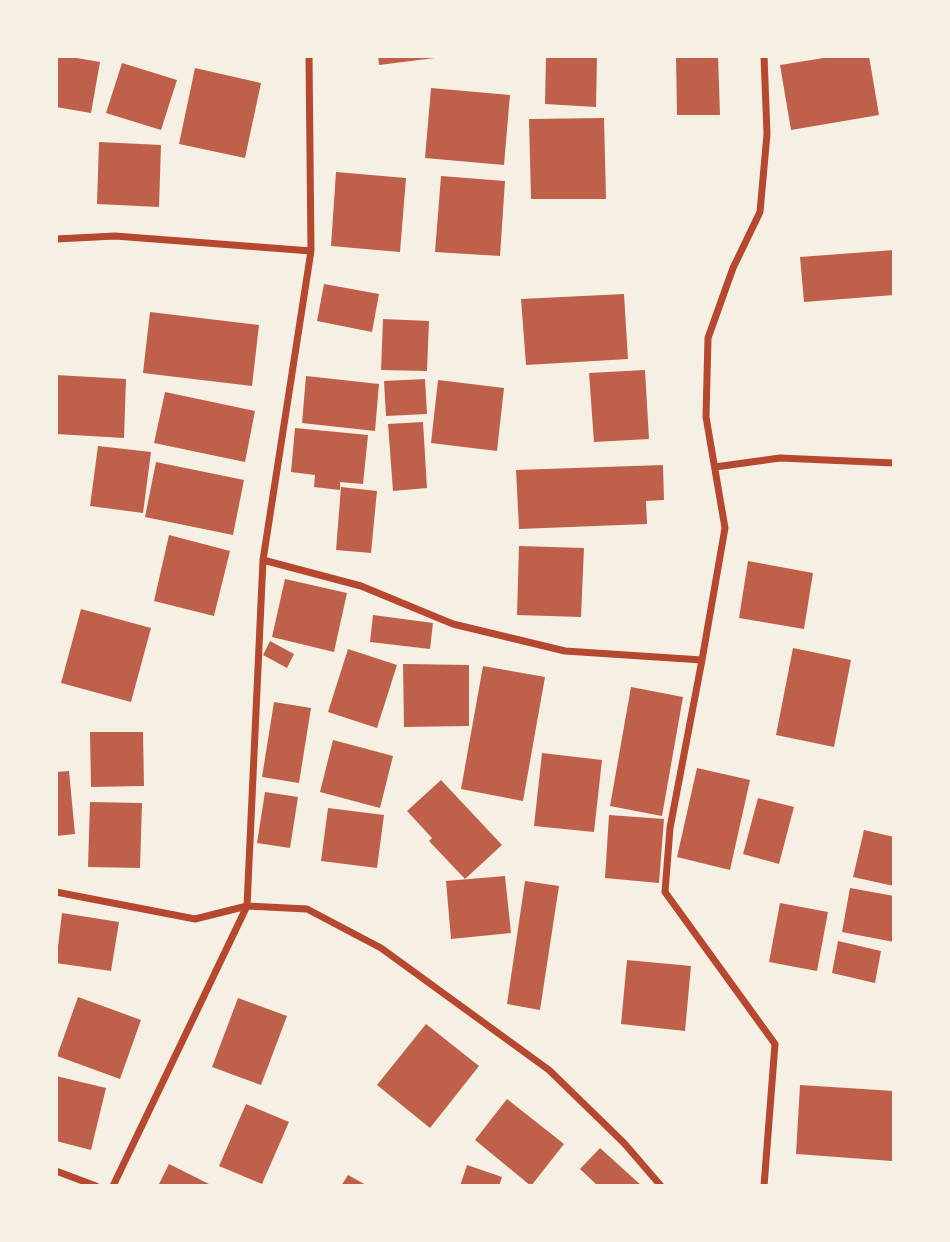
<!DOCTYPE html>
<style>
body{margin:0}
#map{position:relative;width:950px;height:1242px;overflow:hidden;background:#f6efe4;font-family:"Sofia Sans Condensed",sans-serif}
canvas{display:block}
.frame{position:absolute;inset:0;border:58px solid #f6efe4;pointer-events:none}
</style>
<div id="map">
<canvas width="950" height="1242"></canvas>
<div class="frame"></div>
</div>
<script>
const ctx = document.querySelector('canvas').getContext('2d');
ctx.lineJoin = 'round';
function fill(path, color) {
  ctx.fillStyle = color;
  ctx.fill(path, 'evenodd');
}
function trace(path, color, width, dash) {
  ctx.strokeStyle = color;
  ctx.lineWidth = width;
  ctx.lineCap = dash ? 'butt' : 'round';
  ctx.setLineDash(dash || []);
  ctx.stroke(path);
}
const building = new Path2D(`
 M56,56H65L100,62L91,113L56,107Z
 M378,56H435V58L379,65Z
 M546,56H597L596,107L545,104Z
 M676,56H718L720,115H677Z
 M836,56H869L879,115L791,130L780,65Z
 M122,63L177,80L161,130L106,113Z
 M195,68L261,83L245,158L179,144Z
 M431,88L510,95L504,165L425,158Z
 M604,118L606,199H531L529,119Z
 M99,142L161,145L159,207L97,204Z
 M336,172L406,178L400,252L331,246Z
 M441,176L505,181L500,256L435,252Z
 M894,250V295L804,302L800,257Z
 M324,284L379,294L372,332L317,321Z
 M624,294L628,359L526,365L521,299Z
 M150,312L259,325L252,386L143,373Z
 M383,319L429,321L427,371L381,370Z
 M645,370L649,439L594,442L589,373Z
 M56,375L126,379L124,438L56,434Z
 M306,376L379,384L375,431L302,423Z
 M425,379L427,414L386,416L384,381Z
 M438,380L504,388L497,451L431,443Z
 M165,392L255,411L245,462L154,443Z
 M423,422L427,488L393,491L388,424Z
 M295,428L368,435L363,484L340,482V490L314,487L315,475L291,472Z
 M98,446L151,452L143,513L90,506Z
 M156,462L244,480L233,535L145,517Z
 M663,465L664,500L646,501L647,524L519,529L516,470Z
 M341,487L377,491L371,553L336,550Z
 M169,535L230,551L214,616L154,601Z
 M519,546L584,548L581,617L517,615Z
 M748,561L813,573L804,629L739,618Z
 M285,579L347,593L334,652L272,637Z
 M81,609L151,628L131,702L61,683Z
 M373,615L433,623L430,649L370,642Z
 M270,641L294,654L287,668L263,655Z
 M793,648L851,660L834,747L776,735Z
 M348,649L397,665L377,728L328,712Z
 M403,664L469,665V726L404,727Z
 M483,666L545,677L523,801L461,789Z
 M631,687L683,697L662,816L610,806Z
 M274,702L311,708L299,783L262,777Z
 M90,732H143L144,786L91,787Z
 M333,740L393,756L380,808L320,792Z
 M542,753L602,760L594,832L534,826Z
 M697,768L750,780L730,870L677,857Z
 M69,771L75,834L56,836V772Z
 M441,780L502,845L465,879L429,841L432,838L407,811Z
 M265,792L298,797L290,848L257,843Z
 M758,798L794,807L779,864L743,854Z
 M90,802L142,803L140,868L88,867Z
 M328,808L384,815L377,868L321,861Z
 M609,815L664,819L659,883L605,878Z
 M864,830L894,837V886L853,877Z
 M505,876L511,933L451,939L446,881Z
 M525,881L559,886L540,1010L507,1004Z
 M850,888L894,896V942L842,932Z
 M780,903L828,912L817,971L769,962Z
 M62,913L119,922L111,971L56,963Z
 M838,941L881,951L875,983L832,973Z
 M627,960L691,966L685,1031L621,1024Z
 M78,997L141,1020L120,1079L57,1056Z
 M238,998L287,1016L261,1085L212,1067Z
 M426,1024L479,1066L430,1128L377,1085Z
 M56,1076L106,1088L91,1150L56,1141Z
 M800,1085L894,1091L892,1161L796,1154Z
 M507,1099L564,1144L531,1186L475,1140Z
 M246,1104L289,1122L262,1184L219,1166Z
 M600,1148L642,1186H598L580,1169Z
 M169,1164L213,1186H158Z
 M467,1165L502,1177L499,1186H460Z
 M348,1175L368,1186H341Z`);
const minor = new Path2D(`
 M764,56L767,134L760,212L733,268L708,338L706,417L725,528L702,660L670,828L665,892L775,1044L764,1186
 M56,239L115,236L311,251
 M715,467L780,458L894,463
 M263,560L361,586L453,624L565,651L702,660
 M56,892L195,919L247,906L307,909L381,948L549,1070L624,1143L661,1186
 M56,1171L96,1186
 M113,1186L247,906L263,560L311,251L309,56`);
fill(building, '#bf614a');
trace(minor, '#b5482f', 7);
</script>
